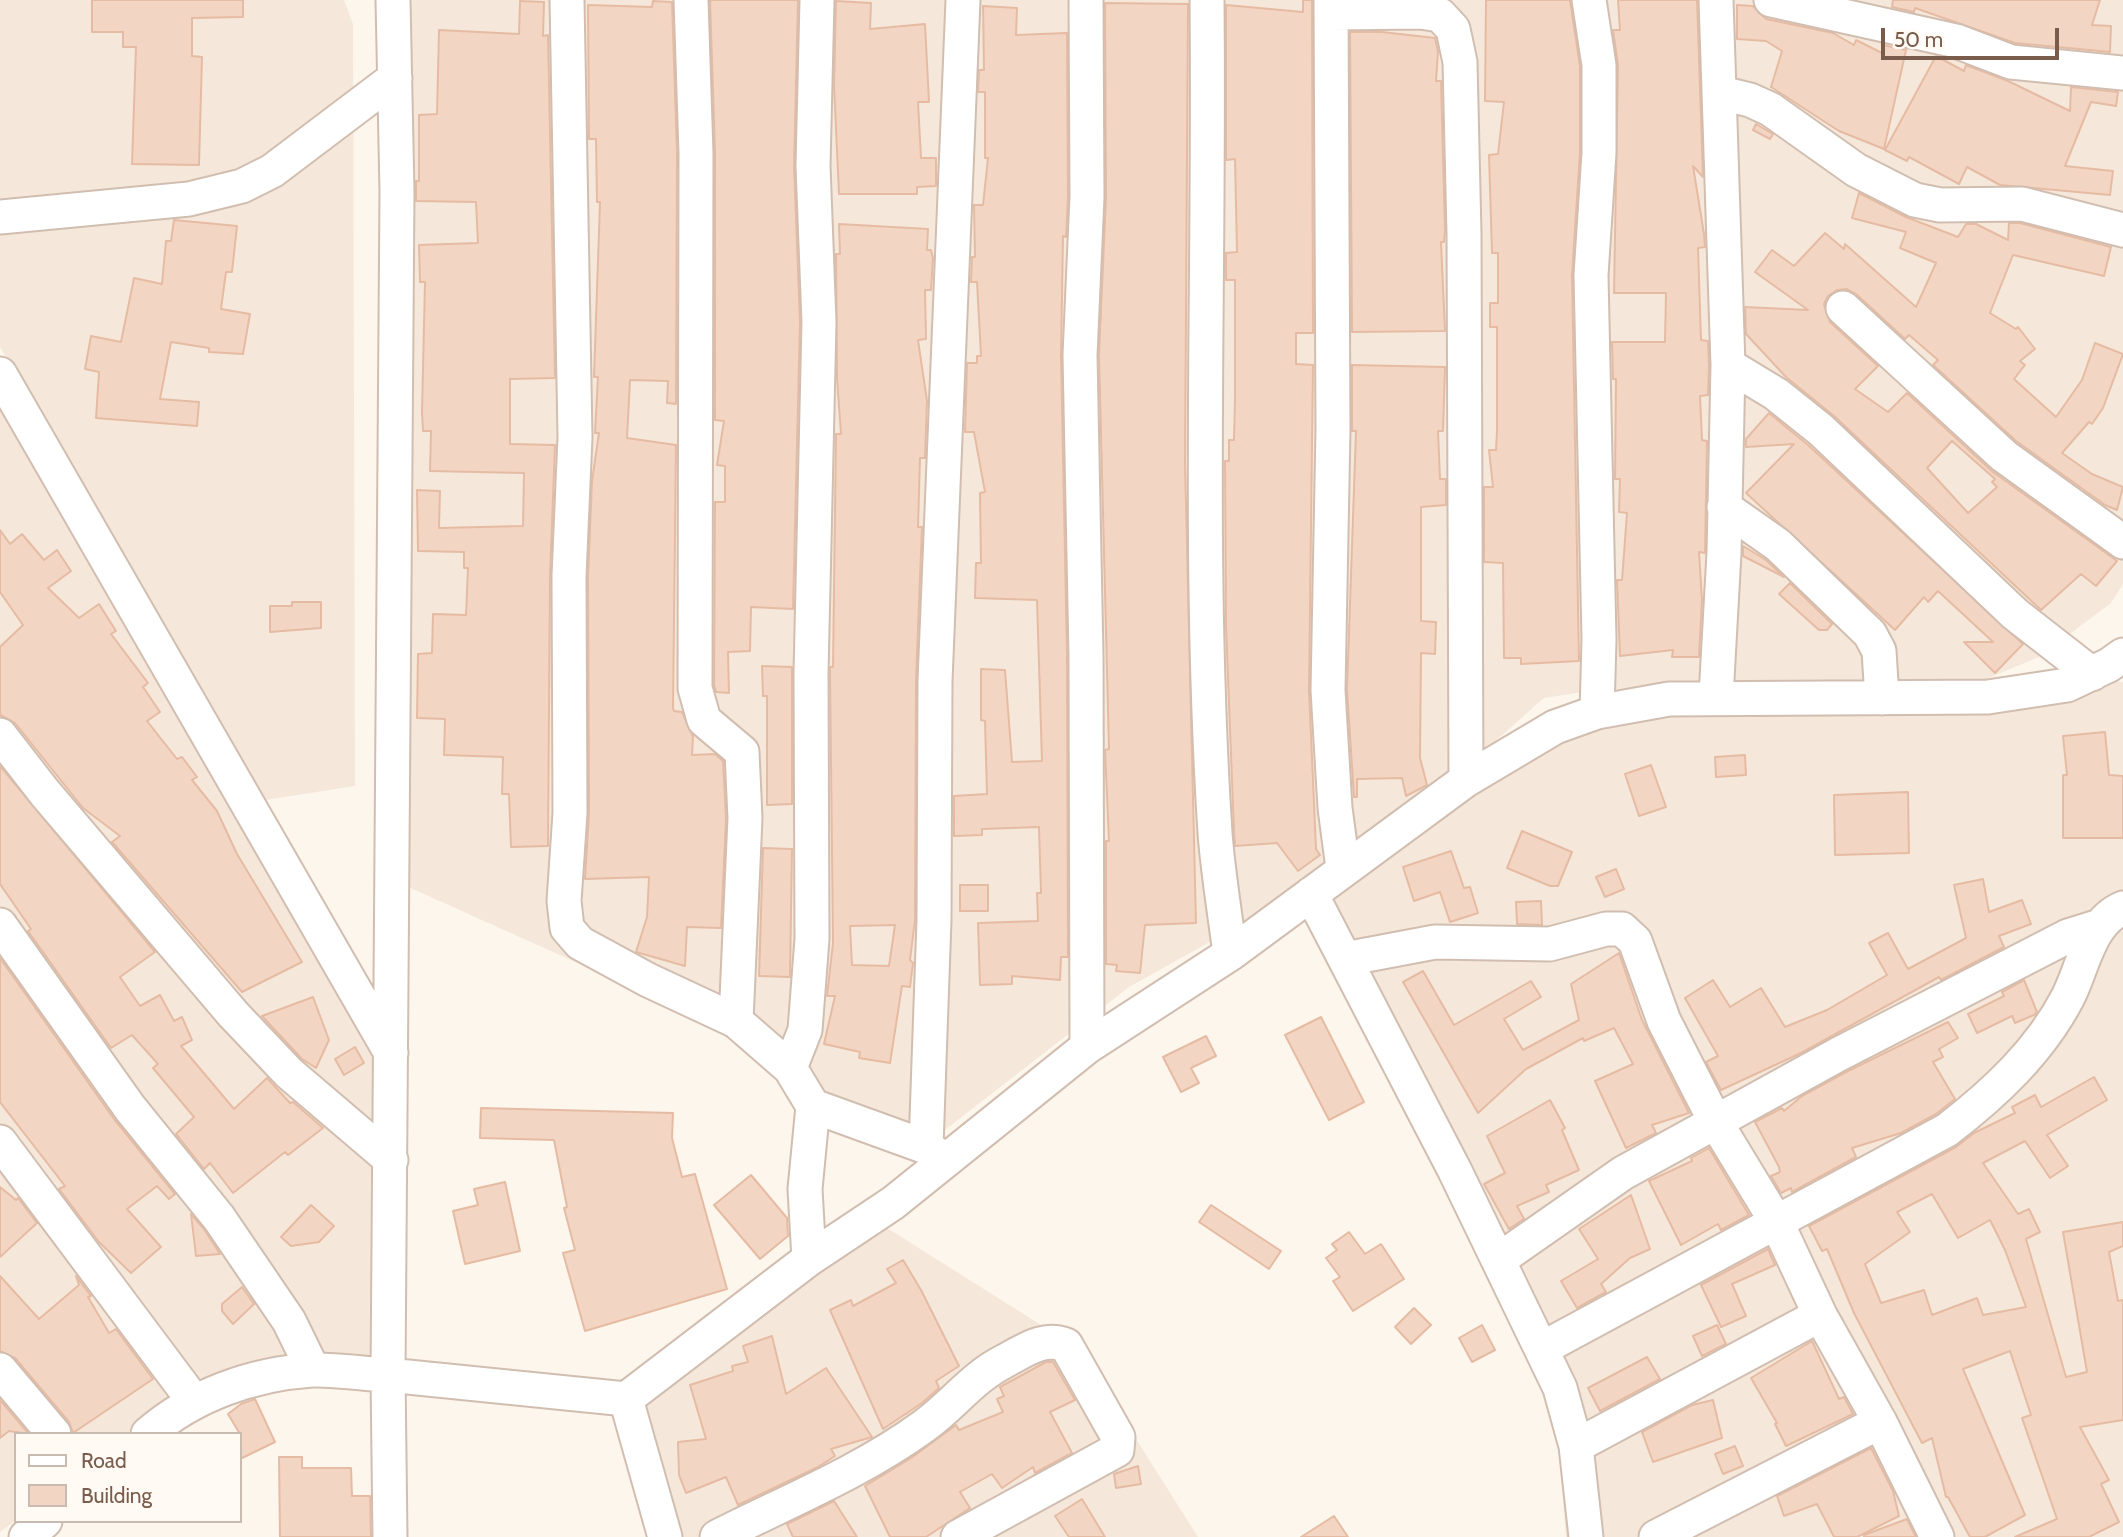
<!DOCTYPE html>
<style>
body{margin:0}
#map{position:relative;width:2123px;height:1537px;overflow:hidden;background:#fdf6ec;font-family:Cabin,sans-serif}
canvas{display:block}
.legend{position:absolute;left:14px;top:1432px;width:228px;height:91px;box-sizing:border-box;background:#fffaf3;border:2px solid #cabbb1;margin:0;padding:9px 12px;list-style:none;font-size:21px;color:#7a5c4d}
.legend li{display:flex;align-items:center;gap:14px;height:35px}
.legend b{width:35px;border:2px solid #cabbb1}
.scale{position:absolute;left:1881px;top:28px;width:178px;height:32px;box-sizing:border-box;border:4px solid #7a5c4d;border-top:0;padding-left:9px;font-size:21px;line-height:24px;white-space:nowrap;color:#7a5c4d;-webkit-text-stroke:5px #fffaf3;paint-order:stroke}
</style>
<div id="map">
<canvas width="2123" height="1537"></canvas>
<ul class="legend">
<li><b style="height:9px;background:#fff"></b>Road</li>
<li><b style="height:19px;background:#f3d5c3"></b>Building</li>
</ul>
<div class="scale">50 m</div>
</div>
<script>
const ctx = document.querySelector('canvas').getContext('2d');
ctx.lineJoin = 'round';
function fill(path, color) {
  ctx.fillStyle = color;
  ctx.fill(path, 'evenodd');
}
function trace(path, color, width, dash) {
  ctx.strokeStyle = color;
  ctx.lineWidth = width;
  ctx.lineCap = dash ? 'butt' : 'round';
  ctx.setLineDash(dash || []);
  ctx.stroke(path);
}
const residential = new Path2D(`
 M0,0H344L353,24L355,786L265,800L0,347Z
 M380,0H2123V584L2111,603L2039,657L1986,679L1596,690L1544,698L1429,800L1303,890L1129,987L914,1154L682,1010L375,872Z
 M0,410L376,1039L377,1366L160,1407L126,1434H16V1520L0,1532Z
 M2101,680L2123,682V1537H1566L1551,1347L1313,894L1556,727L1610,714Z
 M857,1209L1079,1349L1198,1537H656L618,1404Z`);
const building = new Path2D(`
 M92,0H243V17L192,18V56L202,57L199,165L132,164L136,47H123V32H92Z
 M710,0H798L794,166L800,322L793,609L751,607L750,651L728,652L729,693L716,692L714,685L715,502H725V466L717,465L724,421L715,420V152Z
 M1303,0H1312L1313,333H1296V364L1313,365L1309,690L1316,849L1320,855L1298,871L1277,843L1235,846L1234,832L1226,625L1225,461H1229V440H1234L1235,398V280H1226V253L1237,252L1235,159L1226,160V5L1303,12Z
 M1486,0H1570L1580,66V152L1572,275L1579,661L1521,664V658H1504L1503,563L1484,562V487H1493L1489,450H1496L1497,432V327H1490V303H1498V253H1492L1489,155L1498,154L1504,102L1485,101Z
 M1618,0H1697L1703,177L1693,166L1704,234L1705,247L1698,248L1701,340L1708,341L1709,365L1708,395L1700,396L1702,440L1707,441L1705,553L1699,552L1702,600L1699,657H1672L1673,650L1620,656L1617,580H1622L1627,513L1619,512L1620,479H1615L1616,379H1613L1612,342H1665L1666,293H1614L1618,65L1613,30H1620Z
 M1893,0H2100L2092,25L2111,26L2110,52L2015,43L1915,8L1914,12L1892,7Z
 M520,1L544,2L543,36L548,35L555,378L510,379V444L555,445L550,576L548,846L511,847L509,794H502L503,757L444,755L445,719L417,718L418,654L432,653L433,614L466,615L468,568H464V552L418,551L417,490L440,491L439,528L523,526L524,473L430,471L431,431H423L422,412L425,282H420L419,245L478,243L476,202L416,201V181H419V115L437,114L439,30L519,34Z
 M653,1L672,2L677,153L676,404L667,403L668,381L630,380L627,438L676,445L673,708L674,711L682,712L693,736L692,755L715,754L723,761L726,818L721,928L687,927L685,966L636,952L647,917L649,877L585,879L589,813L588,577L592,481L599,433H595L598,377H594L600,202H597L596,139H589L588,5L652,7Z
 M836,1L871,3L870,29L925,24L929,102H918L921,158H936V186L917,187V194H839L834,85Z
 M1105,3L1188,4L1185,463L1196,923L1145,925L1140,973L1116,971L1117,965L1106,964V841H1109L1105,750L1109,749L1099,355L1106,197Z
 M1737,5L1753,6L1766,19L1833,33L1854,45L1856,40L1882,53L1883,45L1906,50L1884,149L1839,131L1771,87L1782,51L1766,41L1737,39Z
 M983,6L1017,8L1016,35L1067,33L1068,197L1066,237L1063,236L1061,355L1067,656L1068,957H1061L1060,980L1012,976V984L980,985L978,923L1038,921L1037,893H1041L1039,827L982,829V835L954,836V796L987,794L985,721L981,720V669L1005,670L1012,762L1042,761L1037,600L975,598L976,563H981L980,493L985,492L974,432H965L967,363H977V356H981L977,282H971L972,257H975L974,205H983L988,158H985V92H978L979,70H984Z
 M1350,32H1382L1435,38L1438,51L1436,81H1441L1445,231L1444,242H1441L1445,331L1352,332Z
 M1936,56L1964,71L1966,65L2008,81L2070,111L2071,87L2118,92L2116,106L2091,102L2065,166L2113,171L2110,195L2000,185L1967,167L1959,184L1909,157L1907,161L1885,150Z
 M1756,124L1773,134L1770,139L1753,130Z
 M1859,193L1906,217L1958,237L1966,224H1976L2008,240L2009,223H2020L2111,247L2104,276L2013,255L1990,313L2016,329L2018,327L2035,349L2020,361L2025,365L2014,379L2056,417L2082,380L2095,343L2123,354L2103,408L2092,424L2089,422L2062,453L2092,474L2123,487L2117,510L2105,505L2016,441L1933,365L1938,360L1909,335L1905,339L1856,294L1847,289L1837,290L1828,296L1824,304L1830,322L1878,366L1855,389L1888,412L1907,393L1993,472L2113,558L2117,561L2096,586L2081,574L2041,610L1834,416L1786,377L1746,334L1745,307L1808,310L1755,272L1772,250L1794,266L1825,233L1844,249L1845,244L1916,307L1936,263L1900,248L1906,232L1852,218ZM1952,441L1995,479L1992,482L1997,487L1968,513L1927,468Z
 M174,220L237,226L232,272H226L221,309L250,314L243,354L209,352V348L171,342L160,399L199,402L197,426L96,418L99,372L85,369L91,336L121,342L134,278L162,284L166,241H171Z
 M839,224L928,229L927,250H931L933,258L931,290H925L926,339L918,340L927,401L925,458H920L918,527H922L916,680L915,920L910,960L913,963L910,987L902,986L890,1063L859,1058L860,1052L824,1044L835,996H827L833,943L830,673V667H833L836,434H841L837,378L836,254H840ZM895,925L889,966L852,965L850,926Z
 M1352,365L1445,367L1443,431H1438L1440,479H1446V505L1421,507V621L1436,622L1435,654L1421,653L1420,758L1427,785L1406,796L1402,778L1357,779V797H1354L1347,690L1356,431H1352Z
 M1769,413L1808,445L2023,644L1995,673L1964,642H1993L1938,591L1928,602L1924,597L1895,630L1746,493L1794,444L1746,447V439Z
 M0,530L10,544L22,534L44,560L57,550L71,571L48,588L79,618L99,604L116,631L111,634L148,683L143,687L160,712L147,721L177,759L182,757L197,777L192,780L217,811L237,854L302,962L242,992L112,842L120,836L83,808L15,723L0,715V647L23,625L0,592Z
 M1743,546L1766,560L1784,577L1743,556Z
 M1790,583L1832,624L1827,630H1819L1779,594Z
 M292,602H321V628L270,632V606H292Z
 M762,666L792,667V804L767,805V696H763Z
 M2105,732L2109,775L2123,776V838H2063V775H2067L2063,736Z
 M1745,755L1746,775L1716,777L1715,757Z
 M1651,765L1666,807L1639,816L1625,774Z
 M0,766L155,952L120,977L140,1006L160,995L174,1021L182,1017L192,1040L181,1046L234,1109L267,1078L290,1103L293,1102L323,1128L288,1155L285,1152L233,1193L210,1163L204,1169L176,1134L194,1117L153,1068L158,1064L132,1035L111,1048L28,931L31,929L0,884Z
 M1908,792L1909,853L1835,855L1834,795Z
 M1522,831L1572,852L1558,886H1550L1507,868Z
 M763,848L792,849L790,977L759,976Z
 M1451,851L1464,888L1470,887L1478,913L1450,922L1440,892L1414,901L1403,867Z
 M1616,869L1624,889L1605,897L1596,877Z
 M1983,879L1989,912L2022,900L2031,924L1999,936L2004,947L1941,980L1939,977L1801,1053L1721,1090L1706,1062L1718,1056L1685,998L1713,980L1730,1007L1761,988L1785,1027L1827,1010L1887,975L1869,943L1888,933L1908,969L1966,938L1954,885Z
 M960,885H988V911H960Z
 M1541,901L1542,925L1517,924L1516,902Z
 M1619,953L1642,1020L1689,1113L1652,1125L1656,1133L1626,1148L1595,1081L1633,1064L1614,1028L1584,1041L1583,1038L1526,1069L1478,1113L1403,982L1423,971L1454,1025L1531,981L1541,997L1504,1019L1523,1050L1579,1020L1571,984Z
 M0,958L114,1119L175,1194L169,1199L157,1186L127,1209L161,1247L131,1273L99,1242L59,1189L65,1186L0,1102Z
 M2024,980L2037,1012L2034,1015L2015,1023L2012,1016L1977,1033L1968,1014L2004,996L2002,992Z
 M313,997L329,1040L316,1068L302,1059L262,1016Z
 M1321,1017L1364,1102L1329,1120L1285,1035Z
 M1948,1022L1958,1038L1939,1049L1943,1057L1933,1062L1955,1099L1936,1114L1901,1133L1852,1148L1856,1157L1792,1192L1791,1188L1781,1193L1771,1176L1780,1172L1779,1167L1755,1122L1782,1108L1784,1111L1802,1096L1848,1071Z
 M1206,1036L1216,1056L1191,1068L1199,1083L1181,1092L1163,1057Z
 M355,1047L364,1063L344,1075L335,1059Z
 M2094,1077L2107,1100L2047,1135L2068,1166L2050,1178L2025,1141L1983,1163L2018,1214L2029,1209L2040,1232L2026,1239L2066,1377L2087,1372L2063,1232L2123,1222V1246L2109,1252L2118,1301L2123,1300V1420L2080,1427L2109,1480L2101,1484L2119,1522L2089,1537H2015L2057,1519L2022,1418L2031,1415L2010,1351L1963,1369L2025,1515L1985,1537H1970L1948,1497H1946L1932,1438L1922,1443L1854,1313L1827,1249L1822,1251L1809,1226L1956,1147L1974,1133L2015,1113L2012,1107L2035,1095L2041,1107ZM1932,1194L1958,1238L1990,1220L2005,1250L2026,1307L1983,1315L1977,1298L1932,1315L1924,1290L1881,1303L1865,1264L1910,1232L1897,1212Z
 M1550,1100L1565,1128L1562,1130L1579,1170L1546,1185L1549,1192L1517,1206L1524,1219L1509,1229L1484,1184L1505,1173L1487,1136Z
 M481,1108L673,1113L672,1138L682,1177L695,1174L727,1289L585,1331L563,1253L575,1250L564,1208L567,1207L554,1140L480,1138Z
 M1709,1148L1749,1215L1721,1230L1718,1224L1681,1245L1649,1181L1692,1161L1691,1158Z
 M751,1175L787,1218L788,1236L760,1259L714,1205Z
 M505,1182L520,1251L465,1264L453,1211L478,1205L474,1189Z
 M0,1187L16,1200L18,1198L37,1223L0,1257Z
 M1631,1195L1650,1249L1630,1258L1601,1284L1606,1292L1577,1308L1561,1281L1598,1259L1579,1229Z
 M311,1205L334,1226L319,1242L291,1246L281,1237Z
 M1211,1205L1281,1251L1269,1269L1199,1222Z
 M191,1214L204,1229L220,1254L196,1256Z
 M1349,1232L1365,1254L1381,1244L1404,1279L1353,1311L1333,1281L1340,1277L1326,1258L1337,1250L1332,1244Z
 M1768,1249L1775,1265L1732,1284L1746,1316L1721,1327L1701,1285Z
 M903,1260L921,1290L959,1366L936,1381L939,1388L922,1403L883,1429L830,1310L851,1300L853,1306L896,1283L887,1269Z
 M0,1276L39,1319L79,1285L76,1276L91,1296L88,1297L109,1333L116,1329L153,1379L73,1433L69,1422L15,1358L0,1351Z
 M242,1287L254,1304L233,1324L222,1311V1304Z
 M1414,1308L1431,1325L1411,1344L1395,1327Z
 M1482,1325L1495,1350L1472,1362L1459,1338Z
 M1717,1325L1726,1344L1702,1356L1693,1336Z
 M772,1336L786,1394L826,1368L872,1437L831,1449L835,1456L818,1467L738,1505L726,1477L686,1493L679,1475L678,1442L706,1439L690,1385L733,1371L732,1366L748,1362L743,1346Z
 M1812,1341L1839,1399L1844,1397L1853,1414L1786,1446L1775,1424L1777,1423L1751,1378Z
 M1647,1357L1660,1379L1600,1411L1588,1388Z
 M1046,1362H1053L1075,1400L1050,1412L1072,1453L1035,1473L1033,1467L1002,1488L992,1474L960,1492L970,1508L926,1537H890L865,1486L911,1458L956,1425L959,1430L1003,1412L997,1399L1004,1396L1000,1387Z
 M255,1399L275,1442L240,1459V1434L228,1414L241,1404Z
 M0,1400L29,1434L9,1431L0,1438Z
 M1713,1400L1722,1438L1653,1462L1642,1432L1692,1405Z
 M1735,1446L1743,1466L1723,1474L1715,1454Z
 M1871,1448L1893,1491L1899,1516L1857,1537H1834L1817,1504L1784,1516L1777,1496Z
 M279,1457H302V1468H351L352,1496H370L371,1537H280Z
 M1138,1466L1141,1484L1116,1488L1114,1474Z
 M1082,1499L1105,1537H1069L1055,1516Z
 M834,1501L857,1537H793L787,1524Z
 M1334,1516L1348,1537H1301Z
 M1907,1519L1916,1537H1864V1535Z`);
const minor = new Path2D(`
 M567,0L575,437L569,576L570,813L564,901L567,928L580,943L648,980L736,1021L790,1068L813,1106L805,1189L809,1259
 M691,0L696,153L695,688L704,720L742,752L745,818L736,1021
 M1086,0L1087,197L1080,355L1086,656L1087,1047
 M1207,0C1210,278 1197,556 1215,833C1218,873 1225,914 1230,954
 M1331,0L1333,430L1328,690L1335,808L1343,868
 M1589,0L1599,65V153L1591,275L1599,639L1597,712
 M1716,0L1728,365L1724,553L1716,697
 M1771,0L1956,41L2011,62L2123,73
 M1333,13L1420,12L1440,15L1453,29L1460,62L1464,234L1466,780
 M1721,93L1750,100L1770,109L1856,170L1915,200L1940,205L2022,204L2123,230
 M0,217L189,199L242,186L272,171L395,78
 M1843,308L2004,456L2123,542
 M1728,365L1776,394L1821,430L2015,614L2092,674
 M0,374L391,1053
 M1724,507L1778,545L1870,634L1879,651L1882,698
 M0,735L45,793L233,1014L289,1073L391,1160
 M1311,894L1455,1171L1560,1388L1576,1446L1586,1537
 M0,925L130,1108L219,1218L289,1321L313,1370
 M1345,959L1435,942L1550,944L1606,929H1622L1635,941L1664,1021L1715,1121L1777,1223L1820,1315L1880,1422L1937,1537
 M790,1068L805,1030L812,939L811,673L819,322L813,166L817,0
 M813,1106L926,1147L943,1158
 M0,1142L193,1400
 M926,1147L934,920L935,681L963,0
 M1500,1259L1623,1173L1839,1054L2068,936L2100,926
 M1543,1348L1947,1130C1995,1093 2040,1051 2068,997C2083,968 2089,922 2123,908
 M0,1370L54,1434
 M148,1434C193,1395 252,1374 312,1370C336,1369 363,1374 388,1375L397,192L393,0
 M1576,1446L1820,1315
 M26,1537L45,1521
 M390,1537L388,1375L626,1399
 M665,1537L626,1399L809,1259L893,1203L1087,1047L1230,954L1466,780L1555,727L1597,712L1669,699L1988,697L2067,685L2109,665L2123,655
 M717,1537C786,1502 861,1472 924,1426C952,1406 972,1378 1003,1362C1024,1351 1043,1336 1066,1345L1118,1437L1117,1450L958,1537
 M1656,1537L1880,1422`);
fill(residential, '#f5e8da');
fill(building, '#f3d5c3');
trace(building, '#e6bba3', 2);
trace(minor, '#d1beb0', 37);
trace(minor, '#fff', 33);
</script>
